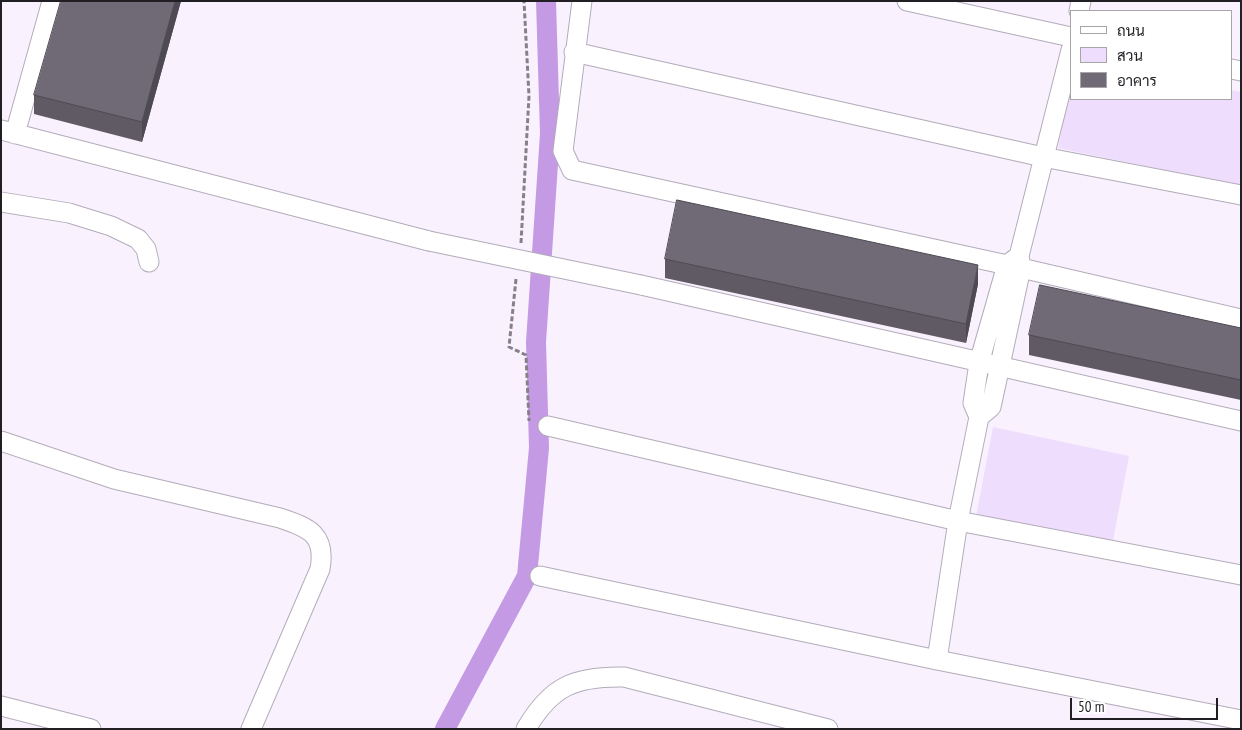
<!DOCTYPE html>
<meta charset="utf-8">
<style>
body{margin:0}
#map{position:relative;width:1242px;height:730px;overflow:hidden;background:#f9f2fe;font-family:"PT Sans Narrow",Sarabun,sans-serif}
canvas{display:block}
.frame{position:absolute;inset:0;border:2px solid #221f24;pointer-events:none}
.legend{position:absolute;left:1070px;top:10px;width:162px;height:90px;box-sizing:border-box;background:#fff;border:1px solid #a7a5a7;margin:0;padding:6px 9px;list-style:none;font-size:15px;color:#221f24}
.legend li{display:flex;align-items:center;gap:10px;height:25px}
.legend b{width:25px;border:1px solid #a7a5a7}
.scale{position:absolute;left:1070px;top:698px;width:148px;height:22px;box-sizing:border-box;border:2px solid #221f24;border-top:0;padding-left:6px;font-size:15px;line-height:18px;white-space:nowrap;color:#221f24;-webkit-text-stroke:4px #fff;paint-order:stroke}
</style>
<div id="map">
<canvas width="1242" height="730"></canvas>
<div class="frame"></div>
<ul class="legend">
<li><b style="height:6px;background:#fff"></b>ถนน</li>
<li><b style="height:14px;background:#eeddfc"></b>สวน</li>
<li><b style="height:14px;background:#706976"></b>อาคาร</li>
</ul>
<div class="scale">50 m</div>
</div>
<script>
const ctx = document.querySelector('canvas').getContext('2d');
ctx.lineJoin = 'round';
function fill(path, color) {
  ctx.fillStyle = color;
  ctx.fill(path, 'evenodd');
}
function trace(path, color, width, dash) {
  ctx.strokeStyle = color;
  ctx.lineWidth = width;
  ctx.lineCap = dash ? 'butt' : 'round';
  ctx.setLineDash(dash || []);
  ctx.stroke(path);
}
const green = new Path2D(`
 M1071,85V99H1231V90L1241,92V186L1058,148Z
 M993,427L1129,456L1111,551L975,522Z`);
const canal = new Path2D(`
 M445,729L527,576L539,448L536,342L550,134L546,1`);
const path = new Path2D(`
 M521,243L529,96L524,1
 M516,279L509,347L526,355L529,421`);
const minor = new Path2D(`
 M582,1L563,151L572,170L1021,268L1241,319
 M907,1L1071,37
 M1079,11L1081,1
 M574,52L1043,157L1241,195
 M1231,69L1241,71
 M1,130L429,241
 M15,134L52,1
 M1,202L69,213L111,226L138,239L146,249L149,262
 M1019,256L1071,50
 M641,285L1241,421
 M548,426L958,521L1241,575
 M1,441L114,479L280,518C310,528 326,535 320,569L251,729
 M540,576L937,660L1241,720
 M937,660L958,521L979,417L973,403L979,363L1007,265L1019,256L1021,268L991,407L979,417
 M1,706L91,729
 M526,729C551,686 575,676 624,677L828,729`);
const minorBridge = new Path2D(`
 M429,241L641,285`);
const wall = new Path2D(`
 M181,1L142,142L34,114V95Z
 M665,259L978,284L966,343L665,278Z
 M1241,328V400L1029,355V335Z`);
const shadedWall = new Path2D(`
 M175,1H181L142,142V122Z
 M978,265V284L966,343V324Z`);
const building = new Path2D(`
 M61,1H175L142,122L34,95Z
 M677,200L978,265L966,324L665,259Z
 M1040,285L1241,328V380L1029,335Z`);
fill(green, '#eeddfc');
trace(canal, '#c49ae4', 20);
trace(minor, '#b3abb9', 21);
trace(path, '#868189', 3, [5, 2.5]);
trace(minor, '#fff', 19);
trace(minorBridge, '#b3abb9', 21, []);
trace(minorBridge, '#fff', 19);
fill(wall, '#605a65');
fill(shadedWall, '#4e4a53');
fill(building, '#706976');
trace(building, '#4e4a53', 1);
</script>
